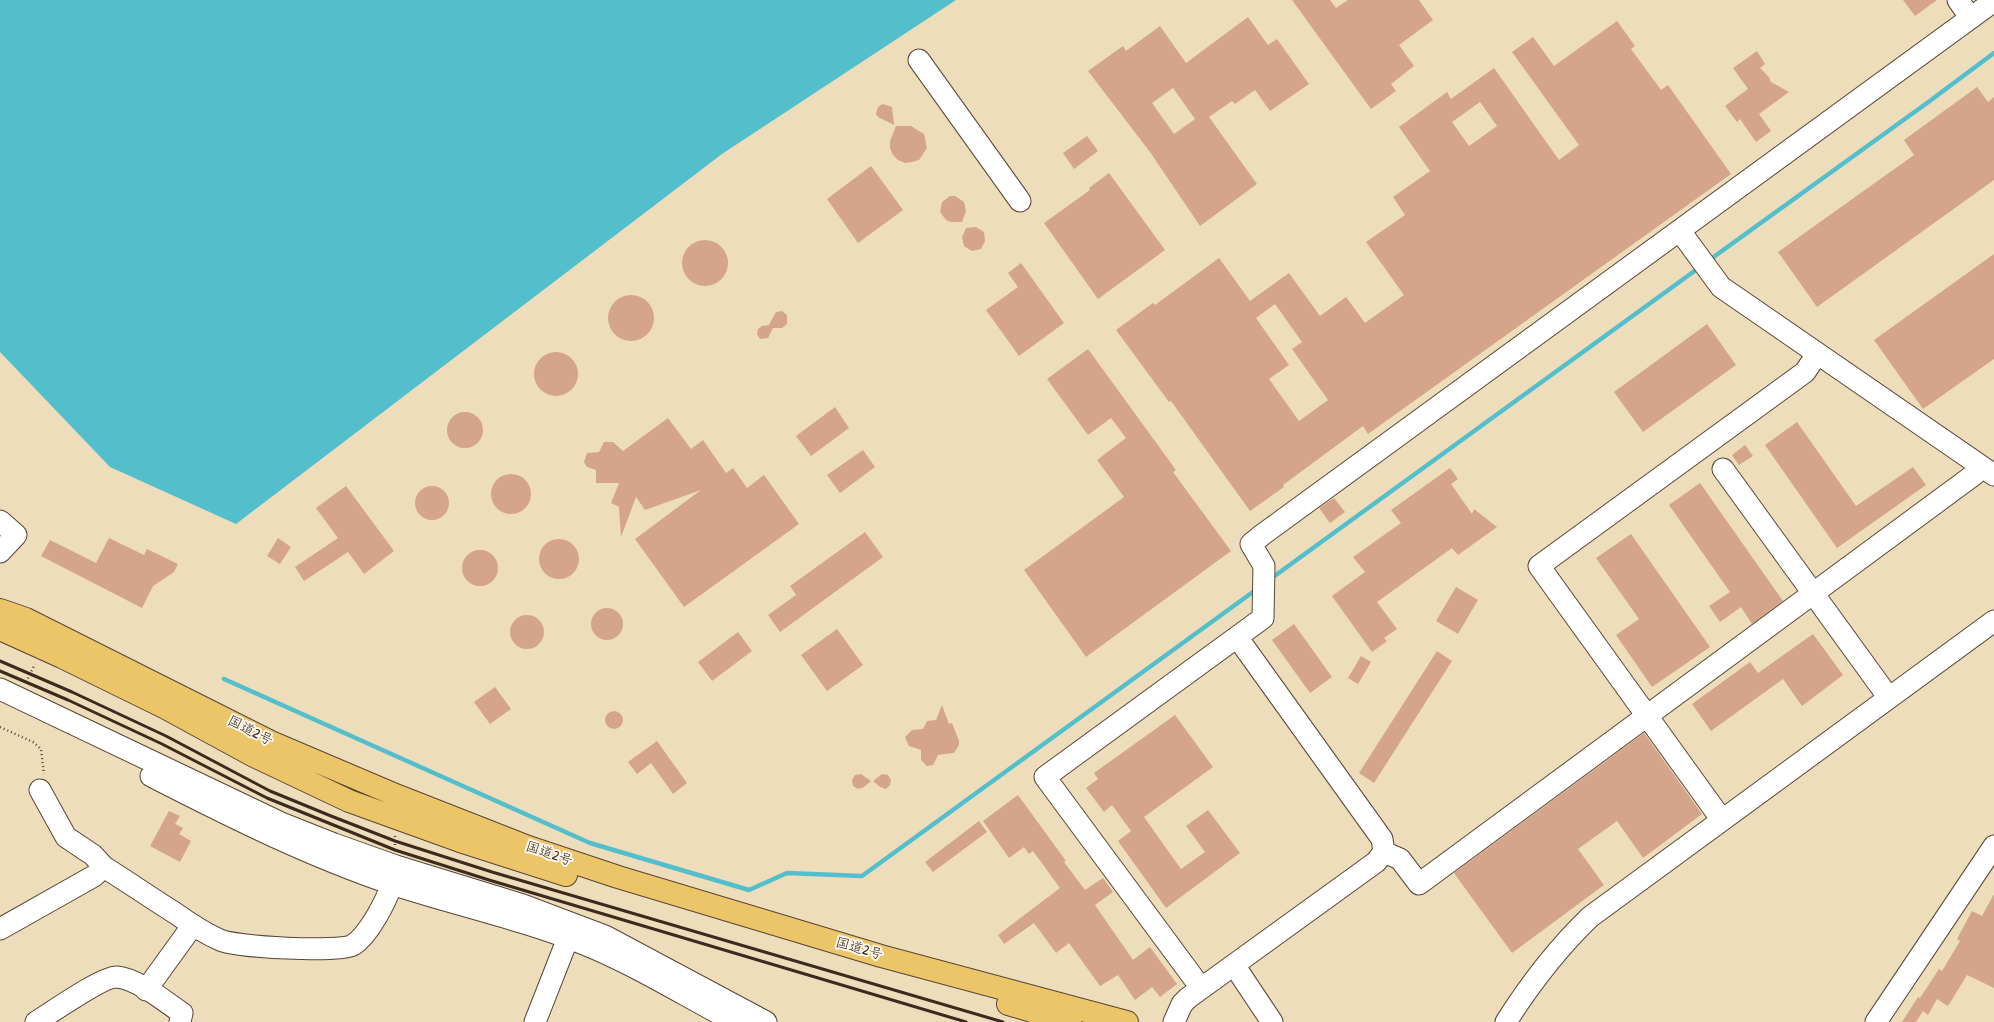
<!DOCTYPE html>
<meta charset="utf-8">
<style>
body{margin:0}
canvas{display:block;background:#eeddba}
</style>
<canvas width="1994" height="1022"></canvas>
<script>
const ctx = document.querySelector('canvas').getContext('2d');
ctx.lineJoin = 'round';
function fill(path, color) {
  ctx.fillStyle = color;
  ctx.fill(path, 'evenodd');
}
function trace(path, color, width, dash) {
  ctx.strokeStyle = color;
  ctx.lineWidth = width;
  ctx.lineCap = dash ? 'butt' : 'round';
  ctx.setLineDash(dash || []);
  ctx.stroke(path);
}
function drawText(font, color, halo, rows, align = 'center') {
  ctx.font = font + ' "Patrick Hand","Klee One",sans-serif';
  ctx.lineWidth = 4;
  ctx.setLineDash([]);
  ctx.textBaseline = 'middle';
  ctx.strokeStyle = halo;
  ctx.fillStyle = color;
  for (const [text, x, y, turn = 0] of rows) {
    ctx.save();
    ctx.translate(x, y);
    ctx.rotate((+turn || 0) * Math.PI / 180);
    ctx.textAlign = isNaN(turn) ? turn : align;
    if (halo) ctx.strokeText(text, 0, 0);
    ctx.fillText(text, 0, 0);
    ctx.restore();
  }
}
const water = new Path2D(`
 M0,0H956L722,154L236,524L110,467L0,352Z`);
const stream = new Path2D(`
 M1708,261L1927,103L1994,53
 M1269,580L1700,267
 M224,679L590,843L749,890L787,873L862,876L1257,589`);
const building = new Path2D(`
 M1292,0H1330L1336,8L1348,0H1419L1433,20L1399,45L1414,66L1391,84L1396,91L1371,109Z
 M1903,0H1937L1915,16Z
 M1248,17L1268,45L1277,39L1309,84L1270,111L1255,90L1235,104L1232,101L1209,117L1257,184L1200,226L1150,152L1088,71L1123,46L1126,51L1160,26L1186,63ZM1173,88L1195,119L1174,134L1152,103Z
 M1617,21L1635,46L1631,49L1661,90L1668,85L1731,174L1368,434L1363,426L1283,485L1284,487L1250,511L1171,401L1169,402L1116,330L1153,303L1155,305L1219,258L1250,301L1289,273L1320,316L1346,297L1365,323L1404,295L1366,242L1405,215L1393,197L1430,171L1399,127L1447,92L1451,99L1494,68L1559,160L1579,145L1512,52L1533,37L1554,66ZM1480,102L1497,126L1469,146L1452,122ZM1275,304L1302,342L1292,349L1328,400L1299,421L1269,379L1289,365L1256,318Z
 M1757,51L1765,64L1760,68L1769,77L1771,82L1789,92L1759,114L1771,131L1756,142L1740,119L1737,122L1725,106L1748,89L1733,68Z
 M1977,87L1988,102L1994,97V180L1817,307L1778,252L1914,155L1904,140Z
 M883,104L892,107L894,125L878,117L876,114L878,107Z
 M896,126H911L924,134L927,148L919,160L912,162L905,163L898,160L893,155L890,148V141Z
 M1087,136L1098,151L1074,169L1063,153Z
 M871,166L903,210L858,243L827,199Z
 M1109,173L1165,250L1098,299L1044,223L1090,190L1089,188Z
 M950,196H955L964,202L966,211L962,222H951L946,220L940,212L942,202Z
 M976,227L984,232L985,241L981,249L972,251L964,246L962,237L966,228Z
 M682 263a23 23 0 1 1 46 0a23 23 0 1 1-46 0Z
 M1994,254V359L1923,409L1874,340Z
 M1021,263L1064,323L1019,356L986,310L1018,287L1008,273Z
 M608 318a23 23 0 1 1 46 0a23 23 0 1 1-46 0Z
 M782,311L787,315V324L782,328H773L768,338L760,339L757,334L758,329L762,326L769,325L776,312Z
 M1707,324L1736,365L1643,432L1614,392Z
 M1088,349L1176,470L1173,472L1231,551L1086,657L1024,570L1124,497L1097,460L1126,438L1111,418L1088,435L1047,379Z
 M534 374a22 22 0 1 1 44 0a22 22 0 1 1-44 0Z
 M835,407L849,428L811,456L796,436Z
 M447 430a18 18 0 1 1 36 0a18 18 0 1 1-36 0Z
 M668,418L691,449L703,440L726,473L733,468L747,488L764,475L799,524L684,607L635,539L701,490L645,510L636,497L621,537L619,507L611,503L619,483H596V470L587,467L584,462L587,453L599,452L604,442H613L623,451Z
 M1797,422L1856,506L1913,467L1926,485L1837,548L1765,445Z
 M1745,445L1753,456L1739,465L1732,455Z
 M863,450L875,467L840,493L827,475Z
 M1450,468L1458,479L1451,484L1472,514L1474,509L1497,527L1458,555L1452,548L1377,602L1397,629L1384,638L1387,641L1372,652L1332,596L1365,572L1353,557L1401,523L1391,510Z
 M491 494a20 20 0 1 1 40 0a20 20 0 1 1-40 0Z
 M1700,483L1783,601L1752,624L1741,607L1720,622L1709,606L1730,592L1669,505Z
 M415 503a17 17 0 1 1 34 0a17 17 0 1 1-34 0Z
 M346,486L394,551L364,574L348,552L304,581L295,567L338,538L316,508Z
 M1334,498L1345,512L1330,523L1319,508Z
 M865,532L883,557L780,632L768,615L796,595L790,586Z
 M1631,534L1710,647L1652,687L1616,635L1639,619L1596,558Z
 M109,538L144,555L147,549L178,564L174,572L153,586L142,608L41,556L50,540L96,563Z
 M278,538L291,547L280,564L267,556Z
 M539 559a20 20 0 1 1 40 0a20 20 0 1 1-40 0Z
 M462 568a18 18 0 1 1 36 0a18 18 0 1 1-36 0Z
 M1456,587L1478,600L1458,634L1436,621Z
 M591 624a16 16 0 1 1 32 0a16 16 0 1 1-32 0Z
 M510 632a17 17 0 1 1 34 0a17 17 0 1 1-34 0Z
 M1294,624L1332,677L1310,693L1272,640Z
 M837,629L863,665L827,691L801,655Z
 M738,632L752,651L712,681L698,662Z
 M1813,634L1843,675L1802,706L1783,679L1711,731L1692,704L1750,662L1758,673Z
 M1437,651L1452,661L1374,783L1359,773Z
 M1361,656L1371,662L1358,684L1348,678Z
 M495,687L511,709L490,724L474,702Z
 M942,705L949,724L952,723L959,741V745L954,753L938,755L933,765L927,766L921,760V750L909,746L905,737L912,730L923,729L927,721L936,720Z
 M605 720a9 9 0 1 1 18 0a9 9 0 1 1-18 0Z
 M1175,715L1213,767L1144,817L1181,869L1205,852L1186,826L1208,810L1240,853L1166,908L1118,841L1131,831L1112,805L1104,812L1086,788L1098,779L1094,773Z
 M1644,733L1702,814L1643,858L1617,821L1578,849L1604,885L1512,953L1454,873Z
 M657,741L687,783L673,794L651,763L637,774L628,762Z
 M861,774L871,781L864,787L858,789L853,786L852,780L855,775Z
 M882,774L888,775L891,780L890,785L886,789L880,787L873,781Z
 M1018,795L1066,861L1064,862L1085,890L1103,878L1113,892L1095,905L1133,960L1150,947L1177,984L1160,997L1152,987L1135,1000L1118,975L1100,986L1069,943L1056,953L1034,923L1004,944L998,935L1060,888L1033,851L1029,854L1024,847L1009,858L983,821Z
 M169,811L180,816L175,824L183,828L179,834L191,841L180,862L150,846Z
 M979,821L987,832L933,872L925,862Z
 M1994,894V988L1967,975L1948,1006L1937,999L1928,1015L1923,1011L1916,1022H1902L1918,997L1920,998L1939,969L1942,971L1960,941L1957,939L1972,911L1982,916Z`);
const path = new Path2D(`
 M26,682L35,664
 M0,727L33,742L41,749L44,774
 M395,836V847`);
const minor = new Path2D(`
 M1958,0L1970,17
 M919,60L1020,201
 M1680,231L1721,287L1994,475
 M1723,469L1889,698
 M0,521L16,535L0,552
 M0,689L281,823L334,844L396,866L523,905L605,936L766,1022
 M151,776C229,816 309,856 392,884C456,905 522,919 584,944C636,965 685,996 735,1022
 M40,790L66,837L93,855L104,867C128,882 151,898 175,913C189,923 204,933 220,940C235,947 339,953 353,945C369,935 386,901 392,884
 M1722,820L1539,566L1805,372L1817,354
 M1384,852L1400,859L1419,884L1975,474L1980,466
 M0,929L94,876L104,867
 M1234,965L1272,1022
 M1201,988L1045,777L1263,618L1264,566L1251,544L1262,535L1994,1
 M146,990L193,925
 M36,1022C51,1013 103,976 117,977C138,979 164,1001 182,1013L180,1022
 M535,1022L568,938
 M1174,1022L1182,1004L1188,998L1376,862L1384,852L1382,839L1237,637
 M1506,1022C1530,984 1558,948 1590,917L1994,621
 M1876,1022L1994,846`);
const highway = new Path2D(`
 M0,610L26,619L271,742L398,796L528,847L618,877L881,956L1127,1022
 M0,629L62,657L164,707L254,756L349,801L460,841L566,875
 M1008,1004L1070,1022`);
const rail = new Path2D(`
 M0,661L72,692L166,736L270,791L331,816L395,841L492,872L1003,1022
 M0,671L68,700L162,744L267,798L395,850L489,880L966,1022`);
const streetNames = [
 ["国道2号",250,731,27],
 ["国道2号",549,854,19],
 ["国道2号",859,949,16]
];
fill(water, '#53bfcd');
trace(stream, '#53bfcd', 4.5);
fill(building, '#d4a58b');
trace(minor, '#564535', 23);
trace(highway, '#564535', 24);
trace(path, '#564535', 2.5, [1, 3]);
trace(minor, '#fff', 21);
trace(highway, '#edc569', 22);
trace(rail, '#3b2a1e', 3);
drawText('14px', '#3b2a1e', '#fbf7ec', streetNames);
</script>
